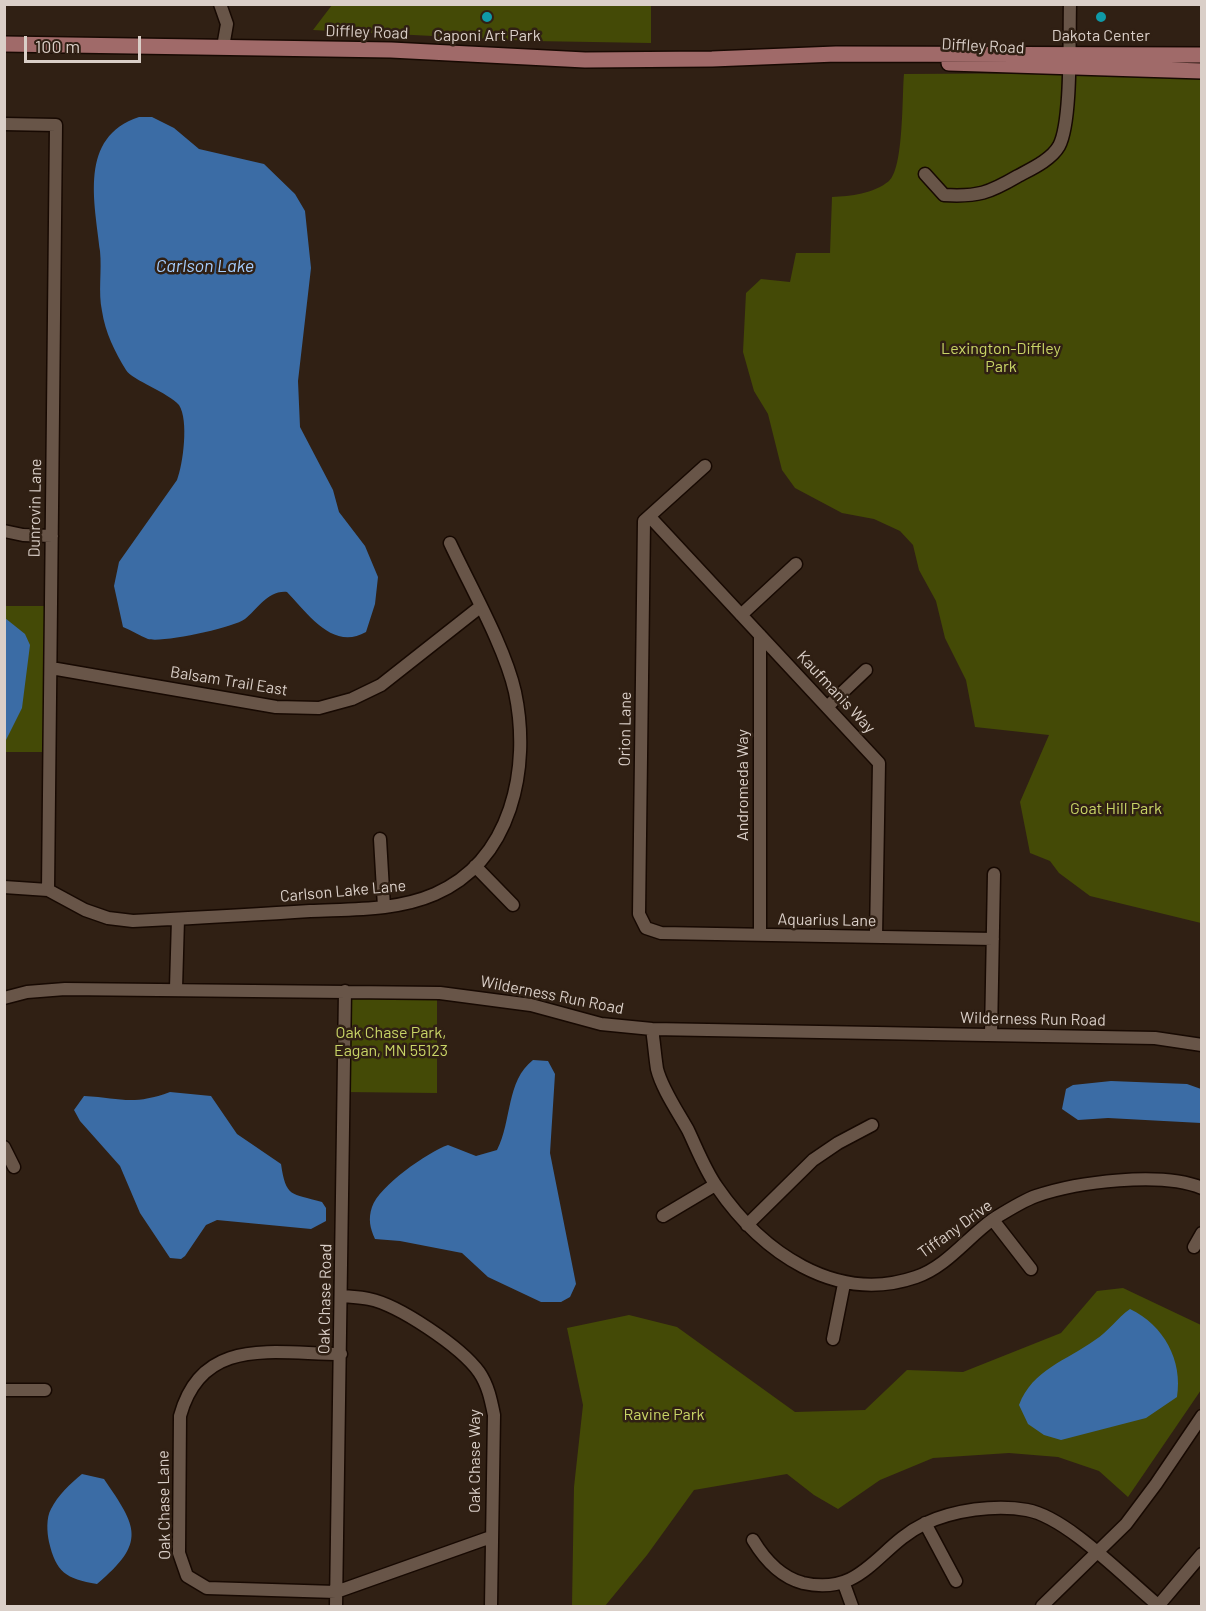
<!DOCTYPE html>
<style>
body{margin:0}
#map{position:relative;width:1206px;height:1611px;overflow:hidden;background:#302014;font-family:Barlow,sans-serif}
canvas{display:block}
.frame{position:absolute;inset:0;border:6px solid #dacfc8;pointer-events:none}
.scale{position:absolute;left:24px;top:36px;width:117px;height:27px;box-sizing:border-box;border:3px solid #dacfc8;border-top:0;padding-left:8px;font-size:18px;line-height:21px;white-space:nowrap;color:#dacfc8;-webkit-text-stroke:4px #302014;paint-order:stroke}
</style>
<div id="map">
<canvas width="1206" height="1611"></canvas>
<div class="frame"></div>
<div class="scale">100 m</div>
</div>
<script>
const ctx = document.querySelector('canvas').getContext('2d');
ctx.lineJoin = 'round';
function fill(path, color) {
  ctx.fillStyle = color;
  ctx.fill(path, 'evenodd');
}
function trace(path, color, width, dash) {
  ctx.strokeStyle = color;
  ctx.lineWidth = width;
  ctx.lineCap = dash ? 'butt' : 'round';
  ctx.setLineDash(dash || []);
  ctx.stroke(path);
}
function drawText(font, color, halo, rows, align = 'center') {
  ctx.font = font + ' Barlow,sans-serif';
  ctx.lineWidth = 5;
  ctx.setLineDash([]);
  ctx.textBaseline = 'middle';
  ctx.strokeStyle = halo;
  ctx.fillStyle = color;
  for (const [text, x, y, turn = 0] of rows) {
    ctx.save();
    ctx.translate(x, y);
    ctx.rotate((+turn || 0) * Math.PI / 180);
    ctx.textAlign = isNaN(turn) ? turn : align;
    if (halo) ctx.strokeText(text, 0, 0);
    ctx.fillText(text, 0, 0);
    ctx.restore();
  }
}
const green = new Path2D(`
 M332,5H651V43L533,41L313,30Z
 M1082,73L1201,79V923L1090,896L1059,873L1050,861L1030,853L1020,802L1049,735L975,727L966,680L945,638L936,601L919,570L913,545L900,531L874,519L842,513L795,488L782,470L768,414L754,391L743,352L746,293L761,279L790,282L796,253H830L832,197C851,196 873,194 889,181C904,168 902,95 904,74Z
 M5,606H51L50,752H5Z
 M345,991L437,993V1093L344,1092Z
 M1123,1288L1201,1325V1390L1128,1497L1099,1471L1058,1457L1009,1453L933,1458L880,1480L838,1509L814,1495L787,1474L694,1490L647,1555L605,1606H572L574,1487L583,1405L567,1328L629,1315L677,1327L795,1412L865,1410L907,1370L963,1372L1061,1333L1097,1291Z`);
const water = new Path2D(`
 M139,117H152L174,128L199,149L264,164L295,194L305,211L311,268L298,381L300,427L333,490L339,512L365,546L378,577L375,604L366,632C333,651 308,614 287,592C268,590 257,610 245,619C233,628 162,643 148,639C140,636 131,630 123,627L114,586L119,562L177,480C183,465 189,420 179,405C169,393 132,380 126,370C115,352 105,332 102,311C98,292 102,271 100,251C95,203 78,137 139,117Z
 M5,618L25,634L30,645L22,708L5,742Z
 M533,1060L548,1061L555,1074L550,1153L576,1284L570,1297L561,1302H541L488,1277L462,1253L400,1241L375,1239C370,1228 368,1219 372,1207C379,1186 428,1152 448,1145L476,1156L497,1150C512,1121 506,1081 533,1060Z
 M1111,1081L1187,1084L1201,1089V1123L1108,1118L1078,1120L1062,1109L1066,1089L1073,1085Z
 M170,1092L211,1096L237,1134L281,1164C286,1198 291,1193 322,1202L326,1208V1221L311,1229L217,1220L206,1225L185,1256L181,1259L170,1258L140,1213L120,1166L80,1121L74,1110L84,1096C121,1098 132,1106 170,1092Z
 M1130,1309C1164,1325 1183,1361 1177,1397L1146,1418L1061,1440L1044,1435L1028,1424L1019,1405C1033,1369 1066,1361 1095,1340C1108,1332 1117,1318 1130,1309Z
 M82,1474L104,1479C137,1527 147,1542 97,1584C66,1579 56,1572 49,1542C47,1532 46,1518 51,1509C58,1495 70,1484 82,1474Z`);
const minor = new Path2D(`
 M220,4L227,24L223,47
 M4,124L56,125L48,890
 M925,174L944,195C978,197 989,193 1018,176C1031,169 1051,160 1059,146C1072,122 1069,36 1070,4
 M705,466L644,521L639,914L646,928L661,933L993,939
 M650,517L879,763L876,937
 M4,531L23,535L52,536
 M741,615L796,564
 M51,668L276,707L319,708L352,699L381,685L480,607
 M827,707L866,670
 M380,839L384,907
 M475,866L513,905
 M4,887L48,890L85,910L108,918L133,921C192,918 251,915 310,911C351,909 396,911 435,894C512,860 531,768 515,692C505,647 470,586 450,543
 M760,935V635
 M176,988L178,919
 M4,998L27,992L65,989L440,993L531,1005L601,1024L652,1029L1155,1038L1202,1045
 M652,1029C654,1042 655,1056 657,1069C662,1089 678,1112 688,1130C697,1149 705,1170 717,1187C761,1251 835,1305 916,1277C946,1267 967,1238 992,1220C1005,1212 1022,1201 1036,1196C1077,1182 1161,1171 1202,1188
 M991,1035L994,874
 M4,1147L14,1167
 M663,1216L715,1185
 M993,1220L1031,1269
 M747,1225L813,1160L838,1143L872,1125
 M1194,1247L1202,1233
 M342,1296C351,1297 360,1297 369,1299C399,1305 461,1347 479,1372C488,1385 491,1400 494,1415L491,1606
 M833,1339L844,1284
 M341,1354C274,1354 202,1335 180,1416L179,1553L187,1576L207,1588L336,1592L491,1537
 M4,1390H45
 M925,1523L956,1581
 M753,1540C765,1560 780,1577 803,1583C863,1597 878,1546 924,1524C953,1510 996,1504 1027,1510C1067,1517 1126,1579 1159,1606
 M844,1584L852,1606
 M336,1606L345,991
 M1042,1606L1126,1524L1156,1484L1202,1416
 M1158,1606L1202,1554`);
const major = new Path2D(`
 M4,44L391,50L585,60L712,59L836,54L1202,55
 M949,63L1202,71`);
const markers = [
 [487,17,6,"#0f9aa8"],
 [1101,17,6,"#0f9aa8"]
];
const streetNames = [
 ["Diffley Road",367,32,2],
 ["Diffley Road",983,46,3],
 ["Dunrovin Lane",35,508,-89],
 ["Balsam Trail East",229,681,9],
 ["Kaufmanis Way",836,692,47],
 ["Orion Lane",625,729,-89],
 ["Andromeda Way",743,785,-90],
 ["Carlson Lake Lane",343,891,-5],
 ["Aquarius Lane",827,920,1],
 ["Wilderness Run Road",552,995,11],
 ["Wilderness Run Road",1033,1019,1],
 ["Tiffany Drive",955,1229,-36],
 ["Oak Chase Road",325,1299,-89],
 ["Oak Chase Way",475,1461,-90],
 ["Oak Chase Lane",164,1505,-91]
];
const poiNames = [
 ["Caponi Art Park",487,36],
 ["Dakota Center",1101,36]
];
const parkNames = [
 ["Lexington-Diffley",1001,349],
 ["Park",1001,367],
 ["Goat Hill Park",1116,809],
 ["Oak Chase Park,",391,1033],
 ["Eagan, MN 55123",391,1051],
 ["Ravine Park",664,1415]
];
const waterNames = [
 ["Carlson Lake",205,266]
];
fill(green, '#444a06');
fill(water, '#3b6ca5');
trace(minor, '#170902', 15);
trace(major, '#170902', 18);
trace(minor, '#685548', 12);
trace(major, '#a06a69', 15);
for (const [x, y, r, color] of markers) {
  const dot = new Path2D();
  dot.arc(x, y, r, 0, 2 * Math.PI);
  ctx.fillStyle = color;
  ctx.fill(dot);
  trace(dot, '#302014', 2);
}
drawText('16px', '#dacfc8', '#302014', streetNames);
drawText('16px', '#dacfc8', '#302014', poiNames);
drawText('16px', '#c8d466', '#302014', parkNames);
drawText('italic 18px', '#a5cdfe', '#302014', waterNames);
</script>
